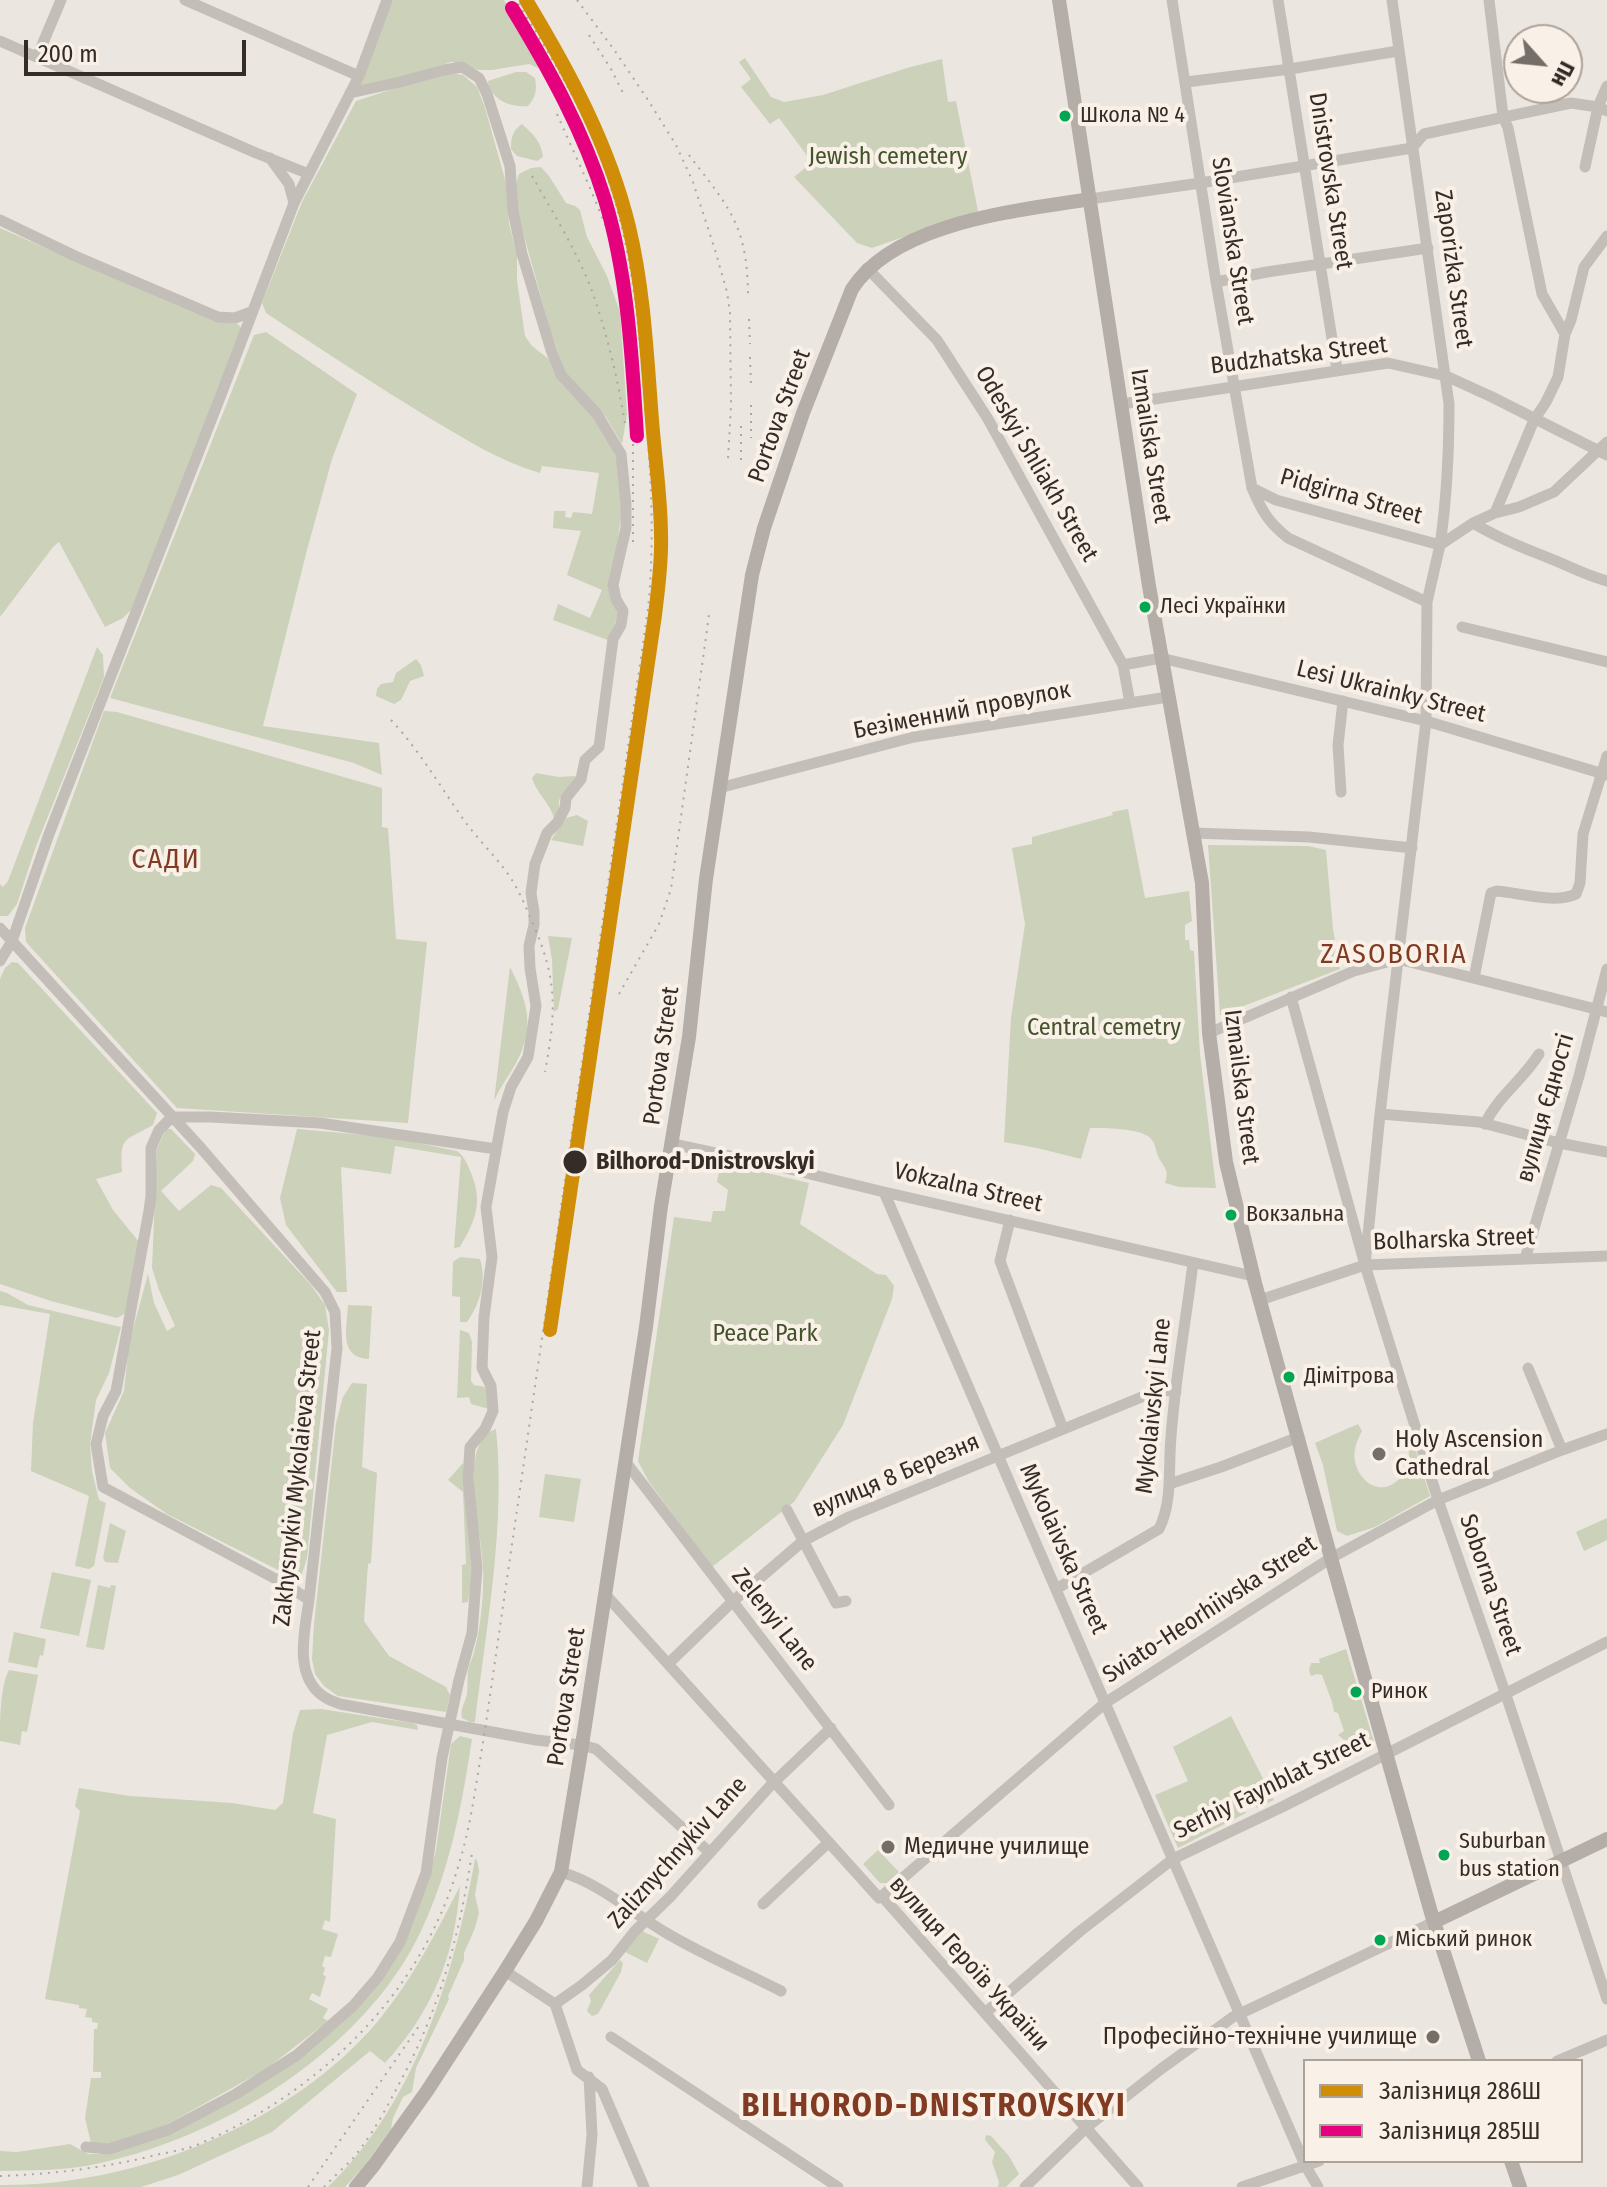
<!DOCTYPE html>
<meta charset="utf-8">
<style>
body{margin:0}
#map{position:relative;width:1607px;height:2187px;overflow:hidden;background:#ece6e0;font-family:"Fira Sans Condensed",sans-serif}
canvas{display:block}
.legend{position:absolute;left:1303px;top:2059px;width:280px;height:104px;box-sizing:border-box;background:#f9f1e7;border:2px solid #aba29a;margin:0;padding:10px 14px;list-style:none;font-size:24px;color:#352c27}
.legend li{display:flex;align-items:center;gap:16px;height:40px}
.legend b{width:40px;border:2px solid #aba29a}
.north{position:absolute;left:1503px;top:24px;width:80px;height:80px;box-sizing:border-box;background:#f9f1e7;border:2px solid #aba29a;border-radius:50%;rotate:117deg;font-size:22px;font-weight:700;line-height:32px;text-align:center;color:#352c27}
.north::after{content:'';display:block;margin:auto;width:28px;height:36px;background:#756d68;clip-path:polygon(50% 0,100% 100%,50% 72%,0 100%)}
.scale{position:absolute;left:24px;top:40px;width:222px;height:36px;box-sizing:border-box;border:4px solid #352c27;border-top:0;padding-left:10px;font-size:24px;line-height:28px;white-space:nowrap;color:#352c27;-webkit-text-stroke:6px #f9f1e7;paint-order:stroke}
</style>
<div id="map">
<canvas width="1607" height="2187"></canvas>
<ul class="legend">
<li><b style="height:10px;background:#d08e08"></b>Залізниця 286Ш</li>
<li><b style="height:10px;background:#e5007d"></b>Залізниця 285Ш</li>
</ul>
<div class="north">Пн</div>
<div class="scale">200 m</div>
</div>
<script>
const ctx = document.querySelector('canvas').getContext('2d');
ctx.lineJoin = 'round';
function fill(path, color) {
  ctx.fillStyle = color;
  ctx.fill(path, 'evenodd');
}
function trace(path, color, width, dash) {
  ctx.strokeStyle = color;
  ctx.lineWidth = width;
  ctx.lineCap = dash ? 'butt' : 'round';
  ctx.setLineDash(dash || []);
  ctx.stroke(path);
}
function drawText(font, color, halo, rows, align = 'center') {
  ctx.font = font + ' "Fira Sans Condensed",sans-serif';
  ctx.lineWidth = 8;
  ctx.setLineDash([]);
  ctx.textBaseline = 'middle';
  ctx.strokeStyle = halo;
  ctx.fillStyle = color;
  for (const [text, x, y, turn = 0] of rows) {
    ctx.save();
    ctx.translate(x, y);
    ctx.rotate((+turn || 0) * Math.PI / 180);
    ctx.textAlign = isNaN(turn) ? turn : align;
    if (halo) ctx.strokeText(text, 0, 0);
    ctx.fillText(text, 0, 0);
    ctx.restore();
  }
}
const green = new Path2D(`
 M392,0H504L535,50L538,68L529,64L492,70H478L463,64L451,62L405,77L356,90Z
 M745,58L771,97L784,102L823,95L907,68L942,59L948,102L956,101L978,211L872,248L857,243L794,177L804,169L808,157L779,118L770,124L741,87L751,79L739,62Z
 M445,72L463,75L477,87L485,108L506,183L509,224L517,255V280L525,336L532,346L550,360C554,381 571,393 586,408C593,417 601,428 607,438C625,467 623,507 618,540C616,554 610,568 609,582C608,599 615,598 617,611C618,621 612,631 608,640L553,620L558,604L590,618L602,590L567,575L581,531L553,528L554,511H566L565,517L571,518L573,512L592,514L599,473L542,466L540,473C501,462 465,439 431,419C375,385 321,349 266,313L262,303L302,202L356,101Z
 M516,72H526L535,78C537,90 536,97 528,106C510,108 490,99 488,81Z
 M522,124C533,134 541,141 543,157L537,161L517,156L511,149C511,138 512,131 522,124Z
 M541,167L549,176L566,203L575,206L580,210L587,237L607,276L620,312L627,414L622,444L606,417L565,372L551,333L516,207L515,187L519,174L531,168Z
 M0,228L169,302L212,320L238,324L241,328L210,413L132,609L123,618L105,627L59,542L53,547L0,617Z
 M266,332L357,394L332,459L307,550L263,726L379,743L382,775L354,763L110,698L254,335Z
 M97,647L103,655L104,677L36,846L17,904L8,916H0V884L3,887L8,881Z
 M416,659L421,665L424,676L410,681L401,700L394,704L376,696L377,689L381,684L393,682L396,673Z
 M104,711L117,712L382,788V827L388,828L396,939L427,942L408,1123L177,1108L26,942L25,928Z
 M536,773L559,777L576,776L559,800V810L554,818C550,803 537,794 532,778Z
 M1128,809L1145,898L1189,891L1192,921L1185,925V940H1189L1190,950L1194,951L1200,1054L1216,1188L1179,1187L1165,1183C1169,1171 1166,1170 1160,1160C1155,1153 1157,1143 1149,1137C1137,1128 1105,1128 1090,1128L1081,1159L1037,1148L1004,1142L1011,1018L1025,924L1012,848L1032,844V837L1113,815L1112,812Z
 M577,815L588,821L583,846L551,840L566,818Z
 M1208,845L1308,846L1326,850L1333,929L1340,969L1220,1015Z
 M548,936L572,938L558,1009L554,1012L552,960Z
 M12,962L18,963L157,1113L153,1125C123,1142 120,1136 122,1172L96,1179L113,1210L144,1248L126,1313L117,1318L51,1301L0,1284V979L5,968Z
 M510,967C527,1001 536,1026 516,1063C509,1076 500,1087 494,1101Z
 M166,1129H171L195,1154L193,1161L161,1191L179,1211L211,1185L221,1188L311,1285L325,1305L329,1330L307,1558L301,1577L278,1570L167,1514L130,1488L110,1468L105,1433L124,1391L129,1344L148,1274L154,1303L167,1331L175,1326L159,1290L152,1268L157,1149Z
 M297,1129L389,1137L457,1151C465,1157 467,1164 471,1173C483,1202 476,1220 460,1247L454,1248L461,1157L395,1146L391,1174L341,1167L347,1292H337L286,1225L280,1198Z
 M721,1162L809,1183L800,1224L877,1274L886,1275L894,1286L892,1299L843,1425L794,1502L712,1567L649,1482L638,1461L674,1217L711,1222L713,1211H725L728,1190L717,1182Z
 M460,1257L480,1259C487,1281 480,1304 467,1322H460V1297L452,1296L453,1262Z
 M0,1291L7,1293L28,1305L121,1327L109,1373L96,1400L90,1444L92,1471L99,1500L106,1503L94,1566L89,1569L75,1566L89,1496L31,1471L33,1423L50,1314L0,1305Z
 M348,1305L372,1306L369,1359C338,1358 347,1327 348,1305Z
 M460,1330L469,1333L472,1342L471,1381L474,1385L485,1387L488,1393L489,1409L471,1404L469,1397L457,1398Z
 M352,1383L367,1384L362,1467L377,1473L371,1563L368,1564L364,1621L389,1656L446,1687L450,1695L446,1712L338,1696L324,1686L315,1674L312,1659L314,1624L336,1423L343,1397Z
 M1358,1424L1362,1431C1357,1440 1353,1451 1355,1461C1359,1482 1380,1496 1397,1481C1402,1477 1406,1473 1408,1467C1411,1457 1407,1445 1407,1435L1411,1434L1430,1496L1375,1527L1347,1536L1337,1531L1323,1465L1315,1443Z
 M496,1429C506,1524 486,1628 475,1722H470L462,1718C460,1709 465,1703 467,1694C468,1686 467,1678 468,1670C469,1664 473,1658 474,1652C481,1626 484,1594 483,1567C483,1535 455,1443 496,1429Z
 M463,1463L474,1567L468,1602L462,1603V1565L466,1564L463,1492L448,1480Z
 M545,1474L581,1479L574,1522L539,1517Z
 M1607,1518V1540L1584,1551L1576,1532Z
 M110,1523L126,1531L118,1563L105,1562L103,1558Z
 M52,1572L91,1580L79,1636L40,1628Z
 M98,1585L110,1588L111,1585L116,1586L104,1650L86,1647Z
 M14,1632L46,1639L43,1656L40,1655L37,1668L8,1662Z
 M1346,1649L1374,1742L1349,1753L1343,1739L1338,1735L1344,1731L1338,1713L1334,1712L1332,1702L1322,1675L1317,1674L1311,1676L1309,1670L1311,1663H1320L1319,1659Z
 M9,1670L38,1675L27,1732L22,1731L20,1745L0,1741C0,1720 0,1687 9,1670Z
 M321,1709L412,1723L417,1725L418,1730L372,1722L327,1735L313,1813L336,1819L330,1922L325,1920L322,1929L338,1934L331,1957L325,1956L322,1966L325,1968L323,1975L326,1976L320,1997L312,1993L309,1999L328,2009L323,2018L328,2021L266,2069L164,2126L113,2144L91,2143L85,2118L91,2078H101V2072H93L94,2029H97L98,2023L92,2022V2018L85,2017L87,2009L79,2008V2005L45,1999L80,1811L75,1806L79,1788L130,1796L232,1803L275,1810L283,1803L293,1733L300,1710Z
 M1231,1716L1274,1800L1257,1808L1245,1786L1239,1790L1241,1796L1238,1798L1246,1813L1178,1848L1155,1795L1188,1781L1173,1747Z
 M460,1736L472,1739C462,1805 450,1870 421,1931C364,2052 218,2140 91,2165C61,2171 30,2170 0,2171V2151L17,2152L70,2144L88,2154H107L229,2102L359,2007L427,1886L436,1850L451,1744Z
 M878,1850L899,1872L887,1883H880L863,1864Z
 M475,1859L477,1860L479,1871L475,1895L479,1913L475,1928L464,1953V1960L448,1996L449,1999L416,2068L412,2092L403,2097L393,2118L391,2129L365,2165L345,2187H328C415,2103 454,1976 475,1859Z
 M460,1886C455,1956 432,2012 385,2063L370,2051L272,2132L178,2175L141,2187H0V2185C133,2187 292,2124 378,2021C412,1980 436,1933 460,1886Z
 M642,1931L659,1939L647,1963L625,1952Z
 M620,1960L623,1963L621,1972L598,2014L592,2016L587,2011L591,2001L589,1995Z
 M986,2135L991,2136L1009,2156L1019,2174L1006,2187H998L999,2182L992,2162L995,2152L985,2140Z`);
const minor = new Path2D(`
 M185,0L359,76
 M1172,0L1216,282L1252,488C1262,511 1268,522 1288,538L1427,602
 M1278,0L1337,370
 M1489,0L1503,116L1508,128L1542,294L1565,334
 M0,41L256,153L309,174
 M37,57L61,0
 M1186,82L1290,69L1398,51
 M270,158L289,184L294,203
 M1585,167L1598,107L1607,86
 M1090,199L1200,183L1412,148L1424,134L1571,103L1598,107L1607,111
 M0,220L75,256L218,317L235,318L251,312
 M867,268L937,340L988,419L1123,665L1161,658L1426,721L1607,775
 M1216,282L1267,272L1428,248
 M1122,404L1388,363L1446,376L1492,397L1607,455
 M1252,488L1276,500L1440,545C1447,498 1449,452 1449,404L1392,0
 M1495,513L1519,507L1554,492L1607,442
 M1473,523C1500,539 1526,549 1554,560C1572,568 1588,576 1607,581
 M1462,627L1607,662
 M1123,665L1130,703
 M719,788L914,737L1168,697
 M1341,792L1338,745L1343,701
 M1194,833L1309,837L1412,848
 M0,928L201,1148L325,1292L335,1312L337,1348L309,1600C305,1630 293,1675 323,1696C328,1700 335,1702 340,1704L536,1740L582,1745L596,1749L709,1852
 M0,961L12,941L49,834L219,400L294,203L359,76L387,0
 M1474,978L1491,893L1497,891C1520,893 1555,904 1576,894L1580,883L1583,834L1607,756
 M1291,997L1365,1265L1438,1500L1506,1695L1607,1999
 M1209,1033L1354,971L1398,959L1607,1012
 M1380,1114L1479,1122L1559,1143L1607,1152
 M1485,1124C1498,1096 1523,1080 1539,1054
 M673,1144L781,1167L884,1192L1253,1276
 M884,1192L1305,2165L1318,2187
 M1010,1220L1000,1261L1063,1429
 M1525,1259L1579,1076L1607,969
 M1365,1265L1380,1114L1426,721L1427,602L1440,545L1473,523L1495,513L1534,420L1546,402L1558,377L1565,334L1571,320L1584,267L1607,236
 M1260,1300L1365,1265L1607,1256
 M1528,1368L1562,1450
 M625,1461L889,1805
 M1169,1484L1221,1467L1299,1437
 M787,1510L836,1603L846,1601
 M1056,1589L1159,1529C1173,1501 1168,1467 1171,1437C1175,1379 1186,1321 1193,1263
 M605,1594L879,1898L882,1896L1138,2187
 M309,1600L287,1585L103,1487L96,1444L103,1416L116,1391L149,1211L151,1196V1148L159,1130L172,1117H210L320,1123L496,1149
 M669,1663L732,1602L803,1541L849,1517L1149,1394L1163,1390L1176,1392
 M561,1872C599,1883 630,1911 663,1931C701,1954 742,1971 781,1991
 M882,1896L1105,1703L1331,1558L1438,1500L1562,1450L1607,1434
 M763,1904L829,1842
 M505,1971L555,2004L577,2070L602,2089L644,2187
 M555,2004L582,1985L612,1960L635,1931L670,1897L771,1785L831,1728
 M985,2013L1079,1932L1173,1859L1284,1806L1607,1642
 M611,2037L838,2187
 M1557,2061L1607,2040
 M86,2147L109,2149L168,2130L236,2094L297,2055L353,2006L378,1977L400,1942L426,1873L442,1758L459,1680L472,1633L477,1568L468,1478L470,1447L485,1429L493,1411L491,1386L482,1368L484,1317L492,1257L486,1207L503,1112L511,1087L528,1057L536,1006L530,968L529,946L534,925V912L531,893L535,864L547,833L557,823L565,808L566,798L581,779L585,760L599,747L613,639L621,625L623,611L616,599L613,585L626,528V504L621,454L597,414L561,375L551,350L522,254L513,211L510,166L487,94L479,78L462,67L444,70L400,82L350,93
 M587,2187L592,2135L589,2077
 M1025,2187L1087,2127L1161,2069L1233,2017L1434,1922
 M1242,2187L1319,2161`);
const major = new Path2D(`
 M1059,0L1149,586L1202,883L1209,1033L1226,1162L1255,1283L1331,1558L1432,1916L1479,2061
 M1434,1922L1607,1839
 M1511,2161L1520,2187
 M356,2187L374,2165L427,2091L505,1971L536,1921L561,1872L582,1745L646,1327L661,1206L689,1037L706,879L752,575L764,528L803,413L852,289C895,222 1017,211 1090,199`);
const rail = new Path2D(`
 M577,0L615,51L648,100L676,145L693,182L715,250L727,292L730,312L731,406L728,459
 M589,35L611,69L625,97
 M557,114C580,167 607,220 622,277
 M689,155C709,182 734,209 742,242C747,260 748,281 748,299
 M532,176C553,213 577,251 592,291C607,334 618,379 625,424
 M749,319L750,344
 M750,357L751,385
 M633,388V542
 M751,405V438
 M741,460V424
 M391,720C420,751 441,788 466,823C478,839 493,854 505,870C518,887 525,905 533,924C558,981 556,1012 545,1072
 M619,994L659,924L671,889L709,615
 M0,2176C53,2174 104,2168 156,2155C169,2152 184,2150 197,2145C318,2093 420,1996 458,1867C472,1823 477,1776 485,1730L648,609C655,540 651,472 645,403C638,314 631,233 597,149C576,96 546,48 516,0
 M308,2187L419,2026
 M324,2187C333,2177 345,2167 354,2157C372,2135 386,2109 399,2084C440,2008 459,1938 472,1853`);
const rail1 = new Path2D(`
 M526,0C569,71 609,145 629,227C644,290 647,356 652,420C655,459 661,497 661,536C662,562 658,589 655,615L550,1330`);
const rail2 = new Path2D(`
 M512,8C549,69 584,132 605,200C628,277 632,357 637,436`);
const markers = [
 [1065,116,7,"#00a651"],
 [1145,607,7,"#00a651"],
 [575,1162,13,"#352c27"],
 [1231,1215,7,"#00a651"],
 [1289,1377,7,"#00a651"],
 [1379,1454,8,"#756d68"],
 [1356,1692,7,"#00a651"],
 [888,1847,8,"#756d68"],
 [1444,1855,7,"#00a651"],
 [1380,1940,7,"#00a651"],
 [1433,2037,8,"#756d68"]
];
const busNames = [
 ["Школа № 4",1080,116],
 ["Лесі Українки",1160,607],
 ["Вокзальна",1246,1215],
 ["Дімітрова",1304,1377],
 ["Ринок",1371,1692],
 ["Suburban",1459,1842],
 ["bus station",1459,1870],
 ["Міський ринок",1395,1940]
];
const parkNames = [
 ["Jewish cemetery",888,157],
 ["Central cemetry",1104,1028],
 ["Peace Park",765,1334]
];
const streetNames = [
 ["Dnistrovska Street",1330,181,81],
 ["Slovianska Street",1232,241,81],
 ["Zaporizka Street",1453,269,82],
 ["Budzhatska Street",1299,356,-7],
 ["Portova Street",780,416,-70],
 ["Izmailska Street",1150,446,81],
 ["Odeskyi Shliakh Street",1036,464,60],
 ["Pidgirna Street",1351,497,16],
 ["Lesi Ukrainky Street",1391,692,14],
 ["Безіменний провулок",962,711,-11],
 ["Portova Street",662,1056,-82],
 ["Izmailska Street",1241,1087,83],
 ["вулиця Єдності",1546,1108,-74],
 ["Vokzalna Street",968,1188,13],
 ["Bolharska Street",1454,1240,-2],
 ["Mykolaivskyi Lane",1154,1406,-84],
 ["вулиця 8 Березня",896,1476,-23],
 ["Zakhysnykiv Mykolaieva Street",298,1478,-84],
 ["Mykolaivska Street",1063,1549,66],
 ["Soborna Street",1490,1585,71],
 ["Sviato-Heorhiivska Street",1210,1610,-33],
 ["Zelenyi Lane",774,1620,52],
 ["Portova Street",567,1697,-81],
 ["Serhiy Faynblat Street",1272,1786,-26],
 ["Zaliznychnykiv Lane",678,1853,-48],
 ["вулиця Героїв України",969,1964,48]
];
const stopNames = [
 ["Bilhorod-Dnistrovskyi",596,1162]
];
const poiNames = [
 ["Holy Ascension",1395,1440],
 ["Cathedral",1395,1468],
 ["Медичне училище",904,1847],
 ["Професійно-технічне училище",1417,2037,"right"]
];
const quarterNames = [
 ["САДИ",166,860],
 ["ZASOBORIA",1394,955]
];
const districtNames = [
 ["BILHOROD-DNISTROVSKYI",934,2107]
];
fill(green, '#ccd1ba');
trace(minor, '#c4beb9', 11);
trace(major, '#b4ada8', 14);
trace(rail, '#aca7a3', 2, [2, 6]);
trace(rail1, '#d08e08', 14);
trace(rail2, '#e5007d', 14);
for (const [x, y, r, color] of markers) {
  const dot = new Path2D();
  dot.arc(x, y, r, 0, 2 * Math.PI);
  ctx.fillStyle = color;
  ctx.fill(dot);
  trace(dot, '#f9f1e7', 3);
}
drawText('22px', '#352c27', '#f9f1e7', busNames, 'left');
drawText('24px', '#44532c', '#f9f1e7', parkNames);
drawText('24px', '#352c27', '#f9f1e7', streetNames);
drawText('bold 24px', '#352c27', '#f9f1e7', stopNames, 'left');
drawText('24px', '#352c27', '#f9f1e7', poiNames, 'left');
ctx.letterSpacing = '2px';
drawText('28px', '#823b23', '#f9f1e7', quarterNames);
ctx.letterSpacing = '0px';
ctx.letterSpacing = '2px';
drawText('bold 32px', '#823b23', '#f9f1e7', districtNames);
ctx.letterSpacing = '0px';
</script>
